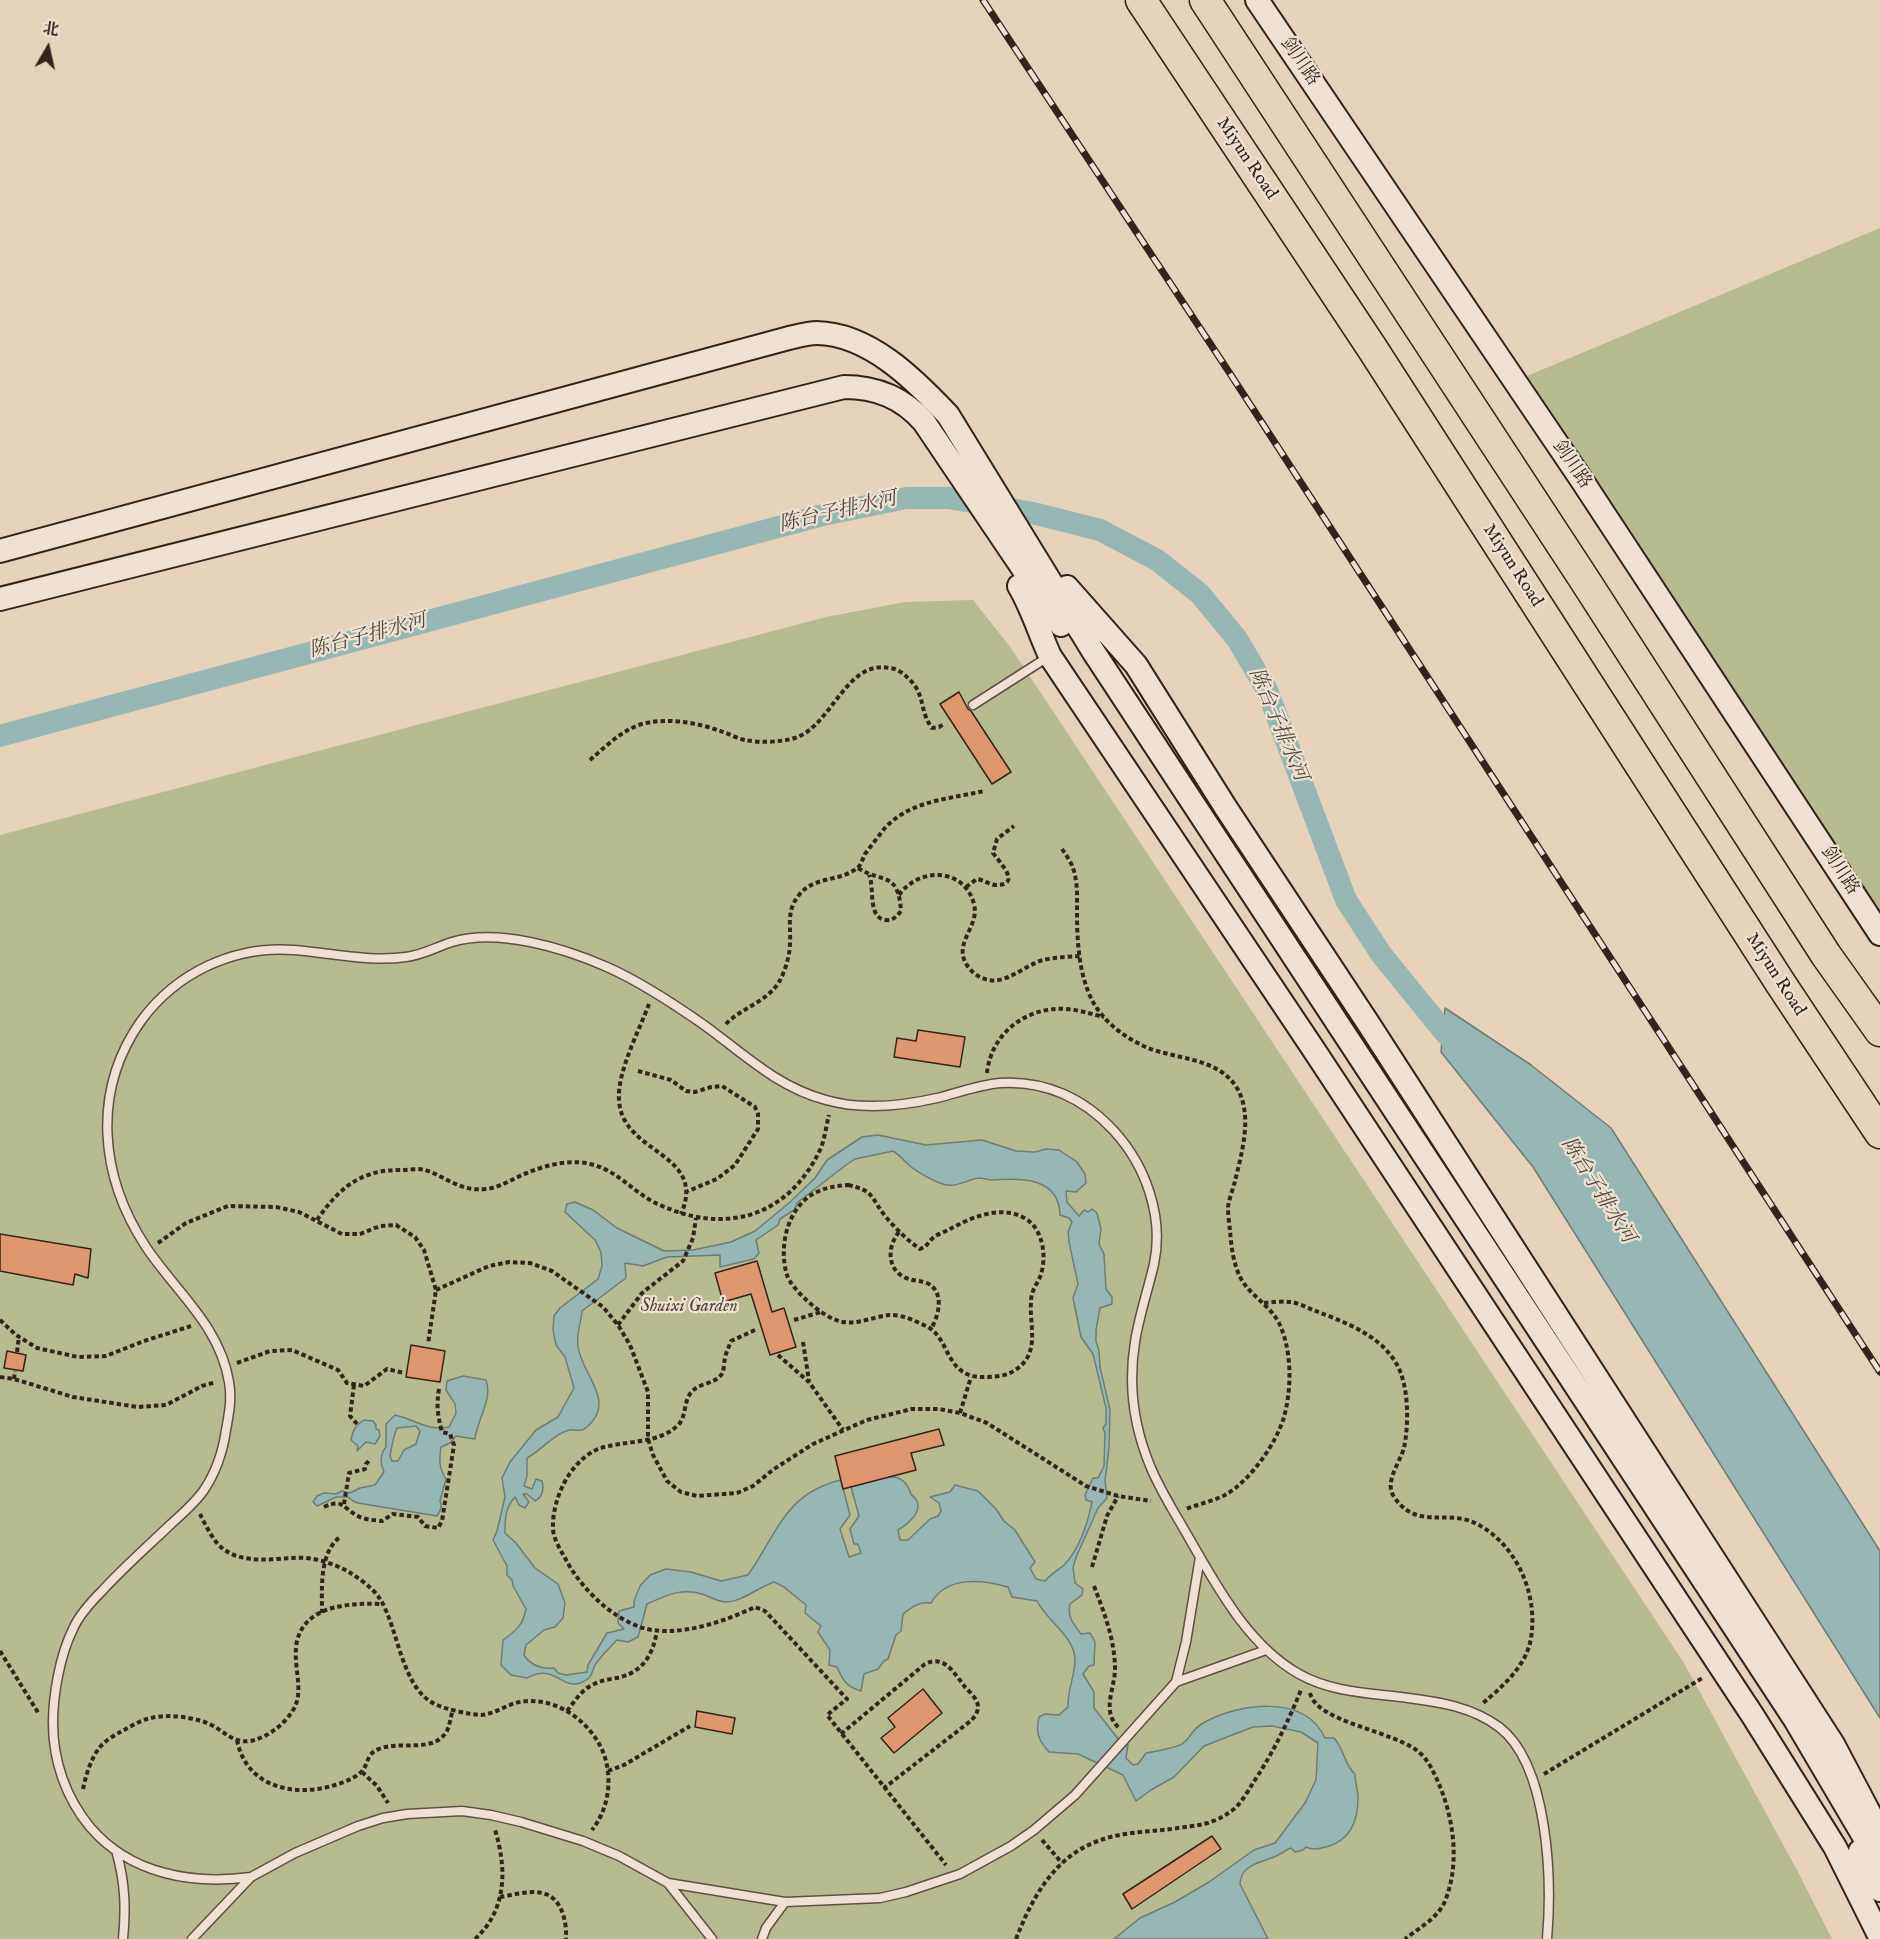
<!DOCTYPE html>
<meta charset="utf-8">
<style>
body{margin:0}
#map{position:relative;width:1880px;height:1939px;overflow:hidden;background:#e6d3b9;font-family:"IM FELL English","Noto Serif SC",serif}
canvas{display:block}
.north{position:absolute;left:18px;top:18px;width:60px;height:60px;-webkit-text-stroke:4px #efe2d2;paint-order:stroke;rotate:9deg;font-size:16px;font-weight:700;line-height:24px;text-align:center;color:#34231b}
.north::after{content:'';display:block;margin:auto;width:21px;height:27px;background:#34231b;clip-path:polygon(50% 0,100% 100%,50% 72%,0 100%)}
</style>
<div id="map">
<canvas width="1880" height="1939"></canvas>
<div class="north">北</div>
</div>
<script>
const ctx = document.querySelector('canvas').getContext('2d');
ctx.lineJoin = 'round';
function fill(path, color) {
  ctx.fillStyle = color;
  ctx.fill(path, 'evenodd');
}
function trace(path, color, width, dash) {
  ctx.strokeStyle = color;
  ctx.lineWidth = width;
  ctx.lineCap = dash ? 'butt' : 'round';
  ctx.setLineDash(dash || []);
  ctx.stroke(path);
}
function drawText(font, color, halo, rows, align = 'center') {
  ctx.font = font + ' "IM FELL English","Noto Serif SC",serif';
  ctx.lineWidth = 4.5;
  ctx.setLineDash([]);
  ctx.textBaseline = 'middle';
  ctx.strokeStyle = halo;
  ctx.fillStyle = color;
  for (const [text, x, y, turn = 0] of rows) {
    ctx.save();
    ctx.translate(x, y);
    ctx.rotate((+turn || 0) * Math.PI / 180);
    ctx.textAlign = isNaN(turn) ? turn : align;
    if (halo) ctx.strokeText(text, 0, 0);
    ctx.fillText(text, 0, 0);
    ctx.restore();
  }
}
const green = new Path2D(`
 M1880,228V911L1527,376Z
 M973,600L1011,648L1684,1663L1797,1870L1832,1939H0V835L826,617L905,602Z`);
const water = new Path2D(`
 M1445,1008L1531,1065L1611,1128L1880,1551V1718L1533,1167L1441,1052Z
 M878,1135L926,1145L982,1140L1016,1151L1035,1152L1046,1149L1059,1150L1077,1162L1085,1174L1086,1183L1076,1192L1066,1191L1067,1202L1079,1216L1084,1210L1088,1212L1092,1209L1097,1213L1101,1229L1099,1244L1104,1254L1106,1289L1112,1297V1304L1100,1308L1096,1330V1341L1099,1351L1100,1367L1110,1410L1109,1448L1105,1481L1107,1498L1098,1508L1077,1555L1073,1567L1075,1583L1083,1589L1082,1595L1070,1604C1067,1617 1073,1623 1081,1634L1090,1633L1095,1642L1094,1665L1089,1666L1083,1674L1094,1692V1708L1119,1740L1128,1744L1126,1758L1133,1765L1138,1764L1146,1753C1153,1752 1178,1747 1182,1744C1191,1738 1191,1729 1205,1722C1240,1703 1305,1694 1325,1738H1334C1344,1749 1345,1766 1355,1774C1355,1783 1358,1789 1358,1798C1358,1819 1351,1839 1329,1846C1321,1848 1314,1851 1306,1847L1303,1850L1295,1852L1291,1848C1285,1850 1283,1853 1278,1855C1263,1863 1241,1863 1240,1884L1268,1939H1114L1140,1918L1175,1902L1209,1882L1254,1850L1275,1843L1305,1803L1316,1780L1318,1743L1301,1732L1272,1726L1253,1727L1204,1746L1174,1777L1151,1790L1136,1801L1123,1775L1078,1754L1049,1752C1039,1741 1035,1733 1039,1717L1045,1714L1059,1715L1068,1707C1067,1691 1075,1676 1075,1660C1075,1637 1047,1621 1037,1601L1012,1597L1008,1587C982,1579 946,1576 931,1603C919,1601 912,1607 903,1614L901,1631L896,1635L888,1659L884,1661L878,1669L864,1674L861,1691C847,1687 843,1681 837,1667L829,1665L830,1650L818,1632L821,1626L805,1613L806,1605L784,1587L774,1582C759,1587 743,1601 727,1602C719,1602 712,1598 705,1595C683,1587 667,1595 647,1604L638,1637L628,1642L617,1640C609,1648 601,1656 595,1665C593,1669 592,1675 589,1678C586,1680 584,1682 580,1683C560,1689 555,1663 527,1678L511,1675L501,1665L503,1640C516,1631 523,1625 526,1609L513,1586L512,1580L507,1575V1566L493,1540L497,1531L505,1497L502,1478L510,1462L536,1430L558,1417L574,1388L565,1357L556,1345L553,1330L554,1316L560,1308L598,1279L602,1266L601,1252L595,1240L565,1212L567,1204L575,1202L593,1210L617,1228L664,1251L693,1250L731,1242L755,1231L789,1203L815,1178L827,1160L862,1137ZM893,1151C900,1155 904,1161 910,1166C917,1172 938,1184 947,1185C959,1187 968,1179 979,1178C983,1178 988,1180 992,1180C1021,1178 1059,1177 1060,1215L1069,1218L1072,1222L1068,1232L1069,1242L1078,1284L1073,1298L1081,1337L1093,1354L1106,1408V1424L1103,1428L1105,1433L1104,1466L1098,1478H1093L1085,1495L1086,1500L1092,1502C1088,1523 1079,1550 1064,1565C1057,1571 1051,1574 1045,1581L1036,1579L1030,1568L1035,1562L1015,1530L1004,1521L996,1509L978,1491L955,1485L950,1492L930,1497L939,1503L941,1511L938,1516L930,1519L908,1540H900L898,1530C906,1525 922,1514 917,1501C916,1498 913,1497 911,1494C908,1485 902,1477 892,1477C880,1476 863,1483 851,1487L859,1516L850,1529L854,1544H858L861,1553L849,1557L840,1529L850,1515L841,1480C785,1493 777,1534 748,1575L721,1581L691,1572L666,1569L650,1575L640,1586L634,1601V1607L619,1611L618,1623L624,1629L607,1633L588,1665L587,1672L566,1675L558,1673L554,1668C542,1669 531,1666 524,1655L526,1645L544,1630L555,1627L563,1618L565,1603L558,1584L535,1568L516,1543L505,1533C505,1519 505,1508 515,1497L519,1505L525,1508L529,1502L523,1494H527L535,1501C543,1497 544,1489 542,1481L536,1479L532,1489L524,1486L527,1476V1458C541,1451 554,1433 570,1430C577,1429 580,1433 587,1427C617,1401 582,1375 578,1347C576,1334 581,1323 582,1311L626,1278L625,1263L643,1266L667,1257L720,1255V1267L754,1259L759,1253L756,1240L778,1225L780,1219L794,1210L798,1202L846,1165L855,1159Z
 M463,1376L486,1380C493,1399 477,1420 475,1439L456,1436L450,1443L441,1447C439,1459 439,1469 446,1479L440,1501C443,1506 440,1511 437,1516L358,1503L353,1501L348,1497H336L317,1506L313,1502L317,1496L324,1493L336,1494L342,1491L350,1493L360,1488L375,1485L384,1472C380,1464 380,1454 386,1447V1424L395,1415C414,1419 429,1432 449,1427L456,1413L455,1404L446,1390L447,1381ZM416,1426L420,1431L416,1444L404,1450L398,1461H392L390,1456C392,1446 393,1437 397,1428Z
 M364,1420L373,1421L376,1425V1429L379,1430L380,1436L375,1444L366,1442L357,1451L358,1446L351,1440C353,1430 355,1426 364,1420Z`);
const canal = new Path2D(`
 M0,736L823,515L906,498H949L1033,513L1100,530L1157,560L1200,594L1237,639L1267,690L1346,900L1381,954L1446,1034L1464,1049`);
const building = new Path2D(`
 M959,692L968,709L971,711L1011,772L992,784L940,704Z
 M918,1030L965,1037L960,1067L894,1057L897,1038L916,1041Z
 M0,1234L91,1249L88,1278L75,1274L73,1285L0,1271Z
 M757,1261L772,1312L784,1308L796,1347L770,1355L751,1294L723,1302L715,1273Z
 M411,1345L445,1351L440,1382L406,1377Z
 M7,1351L26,1355L23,1371L4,1368Z
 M939,1429L944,1445L911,1453L916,1470L843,1489L835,1456Z
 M923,1689L942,1713L894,1753L881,1738L895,1727L888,1718Z
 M697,1711L735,1718L732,1734L695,1727Z
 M1212,1836L1221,1849L1132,1909L1123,1894Z`);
const path = new Path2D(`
 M590,760C605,747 622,730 642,724C669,717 699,723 723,732C730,734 738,739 745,740C759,743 782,742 795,738C832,726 846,659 890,668C898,669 904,674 909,679C926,695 919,711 932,728L939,727L944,724
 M1062,849C1066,855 1071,862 1073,868C1078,883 1077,898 1077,913C1077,942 1079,976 1093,1002C1105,1023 1125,1038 1148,1048C1176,1059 1219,1058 1237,1088C1253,1115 1242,1152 1235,1181C1233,1189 1229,1199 1228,1207C1228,1214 1229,1223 1230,1230C1231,1246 1234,1269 1243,1282C1253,1297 1270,1306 1279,1323C1292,1350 1292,1388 1284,1417C1276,1444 1250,1481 1225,1495C1213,1501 1199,1504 1186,1509
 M858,868C884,884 898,871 901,911C897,916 893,921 886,920C867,918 875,888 869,875
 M966,887L977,879C984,880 990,885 996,885C1023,885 999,862 993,853L997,839L1014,826
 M899,895C919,867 964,867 974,904C979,924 960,937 963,956C965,965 972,973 980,977C1003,989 1022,966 1043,960C1055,957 1068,957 1080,956
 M649,1004C639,1031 617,1072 619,1100C622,1155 708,1152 681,1214
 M726,1024C741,1008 767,1002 779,982C785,972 790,955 790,943C791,925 786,911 799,895C814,876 838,882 856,869C861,866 862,860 865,854C871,846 878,837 884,829C910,800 950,799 984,791
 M638,1071L671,1080L686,1091L695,1092L711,1087L722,1086L755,1107L758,1114V1129L735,1165L717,1179L688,1191
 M987,1073C991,1033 1027,1006 1067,1009C1079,1010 1091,1014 1104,1017
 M848,1185C876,1191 870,1198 886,1217C896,1229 907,1240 920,1249C928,1246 928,1242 934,1237C938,1234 945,1232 950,1229C972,1217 1002,1204 1026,1219C1044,1230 1047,1259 1040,1277C1036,1286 1031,1291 1031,1302C1029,1328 1043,1358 1008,1374C1002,1376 993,1377 986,1377C945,1379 951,1340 928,1327C917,1322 902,1314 889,1315C872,1317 853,1327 836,1320C821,1315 792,1290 787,1275C778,1246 788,1205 817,1192C827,1187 837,1186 848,1185Z
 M317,1220C339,1188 361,1169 402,1170C409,1170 418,1168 425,1170C445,1176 460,1192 485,1189C501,1188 513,1178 527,1173C546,1165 570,1159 590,1164C618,1170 634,1194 660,1205C726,1235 788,1217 820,1150C825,1139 826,1126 829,1115
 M899,1232C888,1245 886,1268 904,1277C911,1281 919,1280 927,1283C945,1292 939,1315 931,1329
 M158,1243L186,1223L228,1206L276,1207L299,1212L342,1234H360L380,1226L396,1225L415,1237L424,1250L436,1290L428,1344
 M436,1290L489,1266L509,1262L530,1263L552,1271L603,1307L618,1325L630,1345L648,1392V1439L653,1455L667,1481L681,1492L697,1496L737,1493L753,1486L774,1469L813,1444L867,1420L912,1409H939L960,1413L987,1423L1086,1486L1118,1496L1151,1501
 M1264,1303C1273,1302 1283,1301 1291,1302C1298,1303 1306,1307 1313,1310C1342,1321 1379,1334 1396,1363C1409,1384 1409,1424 1404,1448C1400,1462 1385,1481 1393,1495C1415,1531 1446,1509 1475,1523C1518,1544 1540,1598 1530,1643C1524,1668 1501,1688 1483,1703
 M0,1320L16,1335L37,1348L78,1357L106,1356L144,1341L191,1326
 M794,1320L821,1312
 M618,1325L642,1293L683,1261L693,1238L696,1218
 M755,1330L731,1341C729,1347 726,1352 725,1358C724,1362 724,1368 723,1372C717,1385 697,1382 690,1394C684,1402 686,1416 679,1424C660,1445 622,1440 598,1449C570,1461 552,1499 553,1528C553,1538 560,1549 565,1558C580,1587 609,1616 640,1627C675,1639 723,1622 755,1607L765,1611L847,1699L827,1715L946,1865
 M803,1342L809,1381
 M17,1352L19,1337
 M778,1355L809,1382L843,1430
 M237,1363L270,1351L292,1350L338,1370L347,1383L364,1386L387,1369L404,1373
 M0,1377L14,1379L73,1397L138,1407L166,1405L202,1386L216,1382
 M14,1379L15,1371
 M354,1385L350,1416L357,1424
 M960,1413L971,1377
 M344,1504L349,1473L365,1469L366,1464L371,1459
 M324,1507C344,1498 342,1508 358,1516C364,1520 375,1520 382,1521L393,1514L418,1517L425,1526L438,1528L442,1521L454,1445L450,1434L442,1432C438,1417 436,1406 439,1389
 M200,1514C205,1524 213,1541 222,1548C242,1564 270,1559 293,1558C311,1556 333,1563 349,1572C360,1579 373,1588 380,1599C399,1629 401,1690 437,1705C446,1709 471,1715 481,1715C495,1714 507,1704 520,1702C558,1695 597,1726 606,1761C612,1785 607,1811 592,1830
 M1092,1567L1107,1516L1118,1496
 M1094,1586C1104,1612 1114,1638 1115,1666C1116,1688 1100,1710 1119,1728
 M322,1613C322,1588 319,1553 340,1537
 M0,1651L39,1714
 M1310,1693C1317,1723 1396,1731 1420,1753C1429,1761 1434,1773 1439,1784C1454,1820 1460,1864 1445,1901C1438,1918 1419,1928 1405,1939
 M567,1711C575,1701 581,1690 594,1684C602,1680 612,1679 621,1677C645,1670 653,1653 657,1631
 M841,1734L925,1664C944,1654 954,1673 965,1687C969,1691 975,1697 977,1702C980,1710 976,1714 972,1720L884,1788
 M237,1740C246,1787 294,1798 335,1785C344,1782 353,1779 360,1773C369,1766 365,1754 379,1749C400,1740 434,1754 447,1731C450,1724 451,1716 453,1709
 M608,1771L624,1765L690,1726
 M362,1772L377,1786L388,1803
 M1544,1774L1704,1677
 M83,1789C86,1775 91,1758 100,1747C106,1740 115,1735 122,1731C130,1727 139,1721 147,1719C163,1714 185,1716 201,1721C223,1726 233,1750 260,1738C276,1732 296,1714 298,1696C300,1678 293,1659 297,1641C306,1604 352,1603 382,1604
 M1042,1840L1062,1863
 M500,1897C513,1895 530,1890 542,1893C562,1897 567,1922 566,1939
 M475,1939C507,1910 507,1868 495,1830
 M1016,1939C1032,1898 1054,1857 1098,1841C1121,1832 1147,1832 1171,1829C1197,1825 1212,1826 1234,1809C1242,1802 1248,1791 1253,1783C1273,1753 1288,1722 1301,1690`);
const lane = new Path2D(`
 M973,705L1048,657
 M1176,1682L1266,1650
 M117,1854C125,1883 126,1908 123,1939
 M251,1877C192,1885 130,1874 90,1827C66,1798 53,1761 53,1723C53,1695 60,1655 73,1629C79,1615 91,1602 102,1591C123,1568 148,1546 171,1524C183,1513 195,1503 204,1490C216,1472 223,1451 226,1430C229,1414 232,1398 229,1382C220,1326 176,1292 146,1247C100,1177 91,1092 141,1021C176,973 234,945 294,950C331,953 369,962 406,957C423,955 436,947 452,942C498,928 564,948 607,967C641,982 674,1004 704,1025C744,1054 777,1087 826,1100C861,1110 902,1106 937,1098C958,1093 978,1085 1000,1083C1044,1080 1084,1098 1114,1131C1146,1166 1164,1217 1154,1264C1148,1290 1139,1316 1135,1342C1128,1385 1134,1428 1151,1468C1161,1492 1176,1515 1189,1538C1218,1588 1248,1645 1299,1674C1333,1693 1371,1693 1408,1698C1440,1702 1472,1707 1499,1727C1549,1765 1552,1881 1547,1939
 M668,1883L785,1902L880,1898L906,1892L960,1874L1011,1846L1034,1830L1075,1795L1176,1682L1186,1642L1200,1557
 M192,1939L251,1877L295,1853L358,1826L383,1818L407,1814L462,1811L491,1815L521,1822L583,1841L619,1856L668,1883L712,1939
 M762,1939L766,1928L785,1902`);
const secondary = new Path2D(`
 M1257,0L1581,479L1880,934
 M0,551L789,338C798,336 808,333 817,333C869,334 914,379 948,415L1093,651L1794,1718L1880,1864
 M1019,586C1032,608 1039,632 1050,656L1312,1047L1753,1716L1835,1847L1880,1937
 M1067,587L1136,665L1226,808L1368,1023L1833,1744L1880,1833
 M0,599L844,387C876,387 902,397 924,422L1061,625
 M1860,1851L1880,1890`);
const highway = new Path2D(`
 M1141,0L1372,348L1781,984L1880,1133
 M1205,0L1584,579L1826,955L1880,1031`);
const rail = new Path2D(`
 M983,0L1229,372L1880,1372`);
const streetNames = [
 ["剑川路",1299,62,56],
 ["Miyun Road",1246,159,56],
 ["剑川路",1571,465,56],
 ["Miyun Road",1512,566,57],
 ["剑川路",1839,871,57],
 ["Miyun Road",1775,975,57]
];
const parkNames = [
 ["Shuixi Garden",689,1307]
];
const waterNames = [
 ["陈台子排水河",838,513,-13],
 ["陈台子排水河",368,637,-15],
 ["陈台子排水河",1277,725,67],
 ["陈台子排水河",1597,1191,58]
];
fill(green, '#b6bc8f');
fill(water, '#97b7b5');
trace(water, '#6f7c77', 1.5);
trace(canal, '#97b7b5', 22);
fill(building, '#df9770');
trace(building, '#34231b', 1.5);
trace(lane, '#604f42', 11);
trace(secondary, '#34231b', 26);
trace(highway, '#34231b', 33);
trace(path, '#34231b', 4, [4.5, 3]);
trace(lane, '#efe2d2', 8);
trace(secondary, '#efe2d2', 22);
trace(highway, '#e6d3b9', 30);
trace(rail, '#34231b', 7);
trace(rail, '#efe2d2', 4.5, [14]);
drawText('18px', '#34231b', '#efe2d2', streetNames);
drawText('italic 18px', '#544938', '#efe2d2', parkNames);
drawText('italic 20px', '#4d4842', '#efe2d2', waterNames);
</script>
